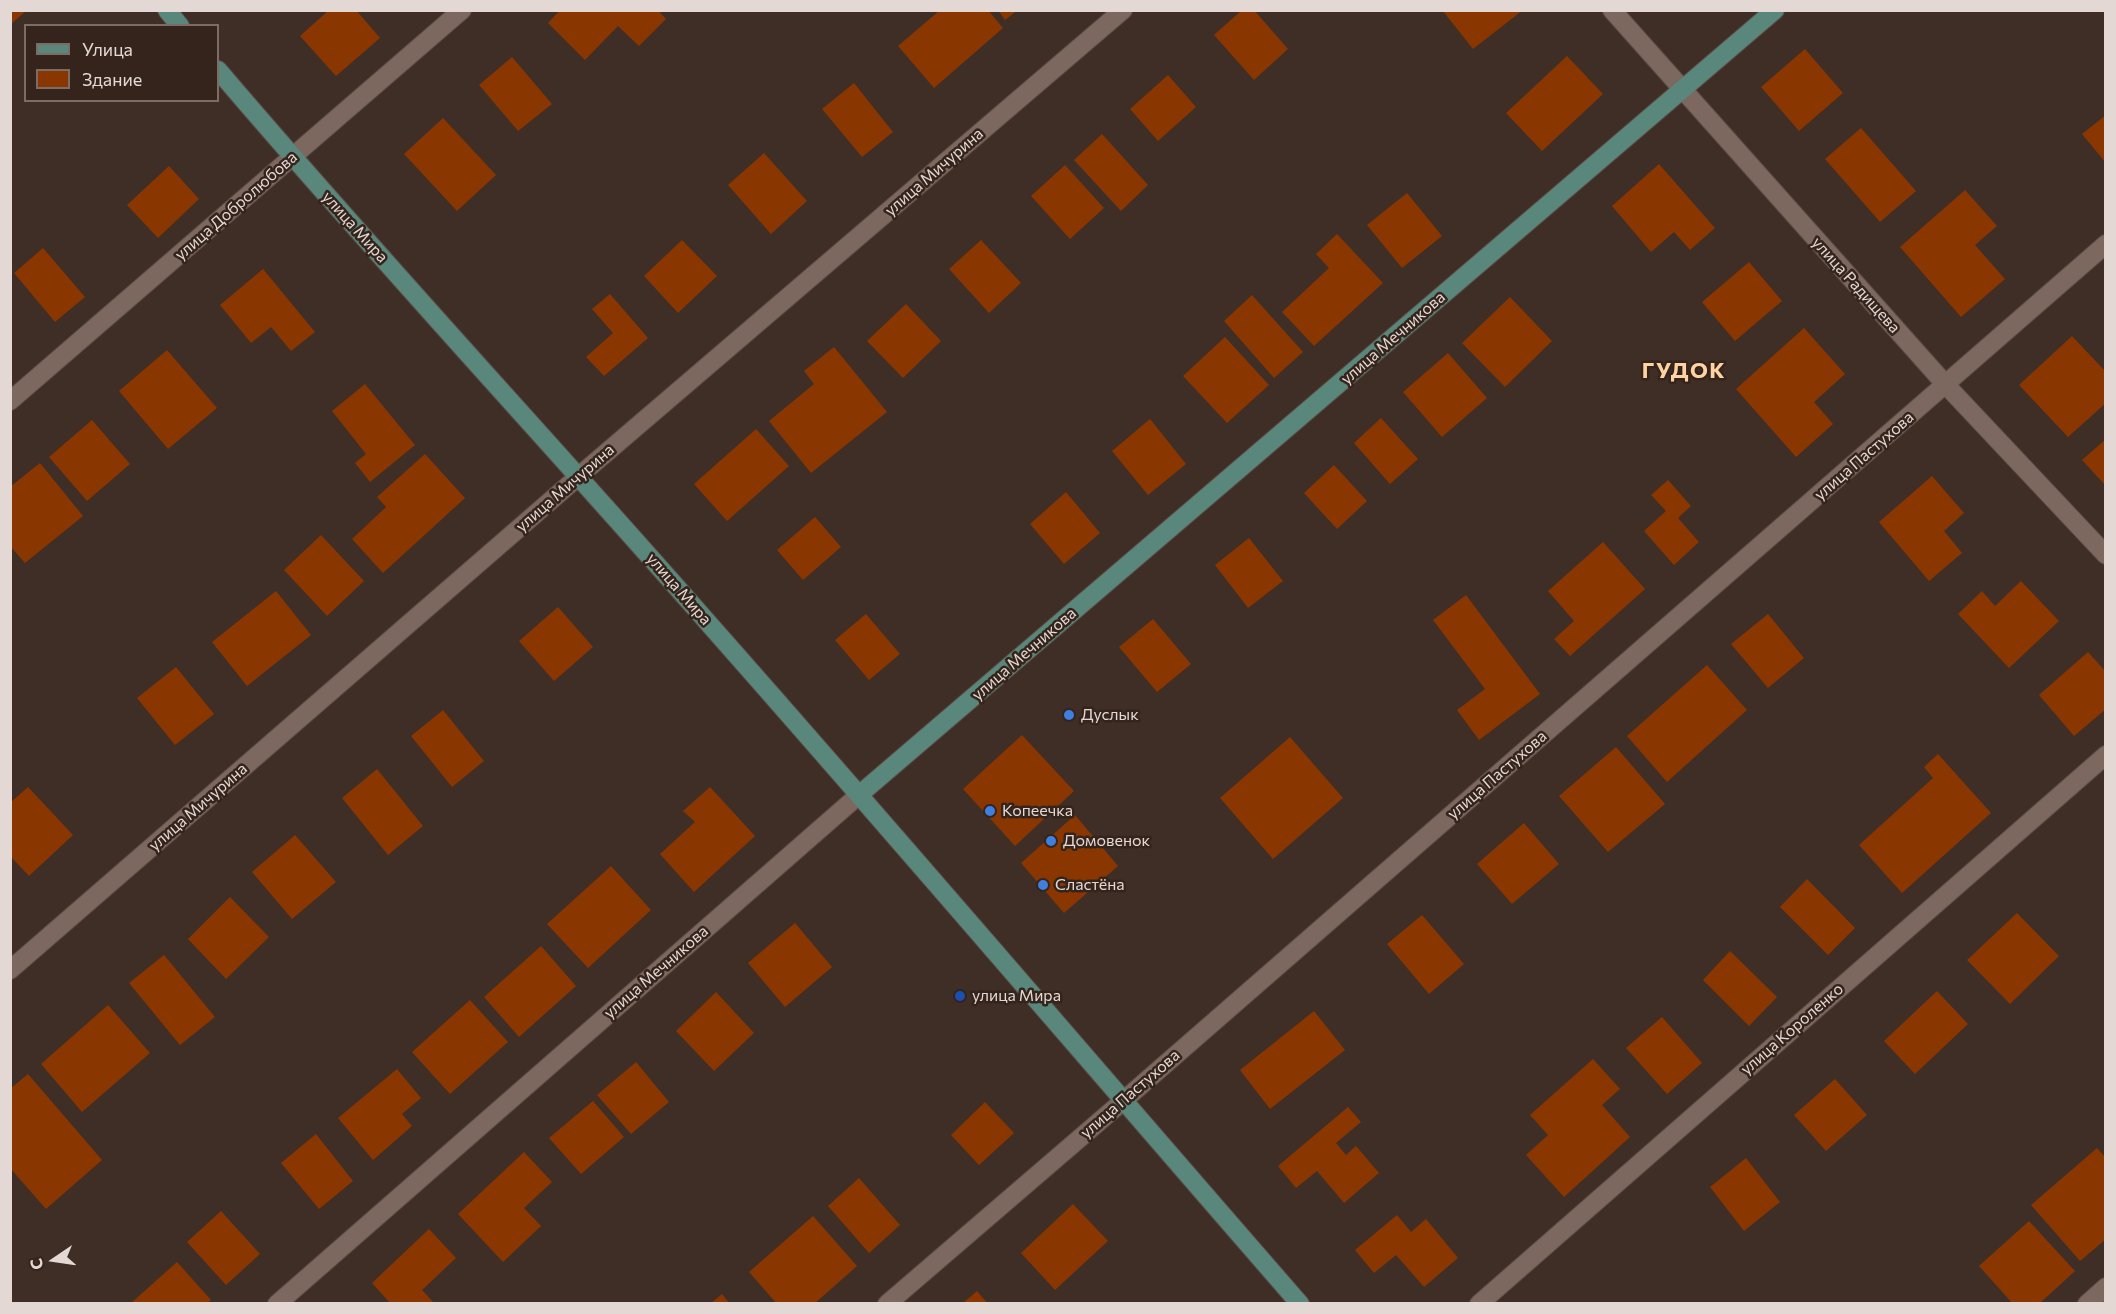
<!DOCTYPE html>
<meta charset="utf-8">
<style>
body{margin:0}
#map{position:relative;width:2116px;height:1314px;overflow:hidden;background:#3f2e26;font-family:Commissioner,sans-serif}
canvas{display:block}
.frame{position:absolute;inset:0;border:12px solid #e3d8d3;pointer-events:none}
.legend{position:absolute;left:24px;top:24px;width:195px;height:78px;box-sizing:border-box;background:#35241c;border:2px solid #7b6c65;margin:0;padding:8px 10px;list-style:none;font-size:18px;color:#e3d8d3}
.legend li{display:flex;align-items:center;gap:12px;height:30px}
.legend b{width:30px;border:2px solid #7b6c65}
.north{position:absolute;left:24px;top:1230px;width:60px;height:60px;-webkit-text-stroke:4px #35241c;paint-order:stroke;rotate:257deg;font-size:16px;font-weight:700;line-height:24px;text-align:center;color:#e3d8d3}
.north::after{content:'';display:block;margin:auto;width:21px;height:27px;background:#e3d8d3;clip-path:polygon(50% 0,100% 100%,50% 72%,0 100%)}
</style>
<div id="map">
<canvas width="2116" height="1314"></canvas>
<div class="frame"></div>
<ul class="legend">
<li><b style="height:8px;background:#5a877b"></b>Улица</li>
<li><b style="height:16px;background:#8a3600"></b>Здание</li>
</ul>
<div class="north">С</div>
</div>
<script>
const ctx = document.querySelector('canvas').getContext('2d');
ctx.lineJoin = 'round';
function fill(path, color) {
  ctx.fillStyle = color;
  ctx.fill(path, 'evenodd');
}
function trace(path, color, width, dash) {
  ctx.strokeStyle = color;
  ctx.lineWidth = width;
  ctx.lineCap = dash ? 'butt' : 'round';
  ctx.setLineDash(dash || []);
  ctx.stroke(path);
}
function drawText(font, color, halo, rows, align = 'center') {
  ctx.font = font + ' Commissioner,sans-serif';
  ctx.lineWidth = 5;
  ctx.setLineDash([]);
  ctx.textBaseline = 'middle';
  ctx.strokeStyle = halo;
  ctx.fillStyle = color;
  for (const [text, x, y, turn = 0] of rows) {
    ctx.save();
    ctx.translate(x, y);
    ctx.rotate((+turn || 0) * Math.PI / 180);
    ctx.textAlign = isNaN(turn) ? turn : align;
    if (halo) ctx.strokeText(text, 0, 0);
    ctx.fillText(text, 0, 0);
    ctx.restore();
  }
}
const building = new Path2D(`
 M10,10H27L10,25Z
 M329,10H356L380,38L336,76L300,36Z
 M560,10H658L666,19L639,46L618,26L585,60L548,23Z
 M940,10H988L1003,28L934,88L898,46Z
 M998,10H1018L1005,20Z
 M1242,10H1254L1288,49L1254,80L1214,35Z
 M1442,10H1523L1473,49Z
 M1805,49L1843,93L1799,131L1761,87Z
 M1567,56L1603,94L1542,151L1506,113Z
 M512,57L552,104L518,131L479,85Z
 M1168,75L1196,107L1158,141L1130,109Z
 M854,83L893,132L862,157L822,109Z
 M2106,115V163L2082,134Z
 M443,118L496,175L457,211L404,154Z
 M1861,128L1916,191L1880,222L1825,159Z
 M1102,134L1148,185L1121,211L1074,160Z
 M764,153L807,201L771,234L728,185Z
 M1659,164L1715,228L1690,250L1674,232L1651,252L1612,206Z
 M1065,165L1104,208L1070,239L1031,196Z
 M169,166L199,199L158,238L127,205Z
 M1965,190L1997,226L1975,245L2005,279L1961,317L1900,247Z
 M1407,193L1442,236L1402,268L1367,225Z
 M1337,234L1383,283L1314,346L1282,312L1329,268L1316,254Z
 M682,240L717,276L678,313L644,276Z
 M981,240L1021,283L989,313L949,269Z
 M43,248L85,297L55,322L14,273Z
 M1749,262L1782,301L1735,341L1702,302Z
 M263,269L315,332L291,351L271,327L251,343L220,305Z
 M610,294L648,338L604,376L586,357L613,333L592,309Z
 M1252,295L1303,352L1274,378L1224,321Z
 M1510,297L1552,341L1505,387L1462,343Z
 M906,304L941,341L903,378L867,341Z
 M1804,328L1845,374L1814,402L1833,424L1796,457L1736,389Z
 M2072,336L2106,372V403L2068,437L2019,385Z
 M1225,337L1269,385L1227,423L1183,376Z
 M834,347L887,412L811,473L769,421L814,384L804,371Z
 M167,350L217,408L168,449L119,391Z
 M1448,353L1487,398L1442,437L1403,392Z
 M365,384L415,445L370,482L355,463L366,454L332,411Z
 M1381,418L1418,459L1390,484L1354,443Z
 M1150,419L1186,464L1148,495L1112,451Z
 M92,420L130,464L87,501L49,457Z
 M756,429L789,466L727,521L694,484Z
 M2106,439V486L2082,460Z
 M425,454L465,498L383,573L352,539L386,507L377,497Z
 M40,463L83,516L25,563L10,546V487Z
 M1334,465L1367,501L1337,529L1304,493Z
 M1932,476L1964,513L1944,531L1962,553L1929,581L1879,522Z
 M1668,480L1691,506L1678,518L1699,542L1674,565L1644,531L1666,511L1651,495Z
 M1066,492L1100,533L1064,564L1030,524Z
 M815,517L841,547L803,580L777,550Z
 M321,535L364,581L327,616L284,570Z
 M1249,538L1283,581L1248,608L1215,565Z
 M1603,542L1645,589L1570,656L1554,639L1574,621L1548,591Z
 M2021,581L2059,621L2009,668L1958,614L1982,591L1995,606Z
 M276,591L311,635L247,686L212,642Z
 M1466,595L1540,694L1479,740L1457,710L1485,689L1433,620Z
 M558,607L593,647L554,681L519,641Z
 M866,614L900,654L869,680L835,640Z
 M1768,614L1804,658L1768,688L1731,644Z
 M1153,619L1191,664L1157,692L1119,647Z
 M2088,652L2106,672V709L2074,736L2039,695Z
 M1707,665L1747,710L1667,782L1627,736Z
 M176,667L214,714L175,745L137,698Z
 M443,710L484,761L452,787L411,736Z
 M1022,735L1074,791L1015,846L963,789Z
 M1290,737L1343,798L1273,859L1220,798Z
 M1616,747L1665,804L1608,852L1559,796Z
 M1938,754L1991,813L1902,893L1859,845L1933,778L1924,767Z
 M377,769L423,826L388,855L342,798Z
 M28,787L73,835L29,876L10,856V803Z
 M710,787L755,836L694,892L660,854L695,822L683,811Z
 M1075,815L1118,866L1064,913L1021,863Z
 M1524,823L1559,864L1512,904L1477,864Z
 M295,835L336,882L292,919L252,872Z
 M611,866L651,910L588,968L547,924Z
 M1807,879L1855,928L1828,955L1780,907Z
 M230,897L269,937L226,979L188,939Z
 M2017,913L2059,956L2010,1004L1967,960Z
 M1422,915L1464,964L1429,994L1387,944Z
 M795,923L832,967L785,1007L748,963Z
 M541,946L576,986L519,1037L484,997Z
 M1730,951L1777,997L1749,1026L1703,980Z
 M164,955L215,1017L180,1045L129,983Z
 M1937,991L1968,1024L1915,1074L1884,1041Z
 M716,992L754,1033L714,1071L676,1031Z
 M470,1000L508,1042L450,1094L412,1052Z
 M108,1005L150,1053L82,1112L41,1064Z
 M1314,1011L1345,1050L1270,1109L1240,1070Z
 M1662,1017L1702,1063L1667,1094L1626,1048Z
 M1593,1059L1620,1089L1602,1105L1630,1137L1564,1197L1526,1155L1548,1135L1530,1115Z
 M636,1062L669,1102L631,1134L597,1095Z
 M397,1069L421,1098L402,1114L412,1126L373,1160L338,1118Z
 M28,1074L102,1160L46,1209L10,1168V1089Z
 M1835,1079L1867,1115L1826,1151L1794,1115Z
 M593,1101L624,1137L581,1174L549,1138Z
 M985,1102L1014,1133L979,1165L951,1135Z
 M1348,1107L1361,1122L1336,1143L1346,1155L1356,1146L1379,1173L1344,1203L1317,1171L1296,1188L1278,1166Z
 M316,1134L353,1181L319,1209L281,1163Z
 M2097,1148L2106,1158V1239L2080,1261L2031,1205Z
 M524,1152L552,1182L524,1208L541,1226L503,1262L458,1214Z
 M1746,1158L1780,1202L1744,1231L1710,1187Z
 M859,1178L900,1225L869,1253L828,1206Z
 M1073,1204L1108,1241L1055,1290L1021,1253Z
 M221,1211L260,1254L226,1285L187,1242Z
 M1397,1215L1411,1232L1426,1219L1458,1258L1424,1287L1396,1255L1374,1273L1355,1250Z
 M813,1216L857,1266L814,1304H777L749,1272Z
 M2029,1221L2075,1271L2039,1304H2013L1979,1266Z
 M429,1229L456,1258L422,1290L435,1304H391L372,1283Z
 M177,1262L211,1300L206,1304H130Z
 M977,1291L988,1304H962Z
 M722,1294L730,1304H710Z`);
const minor = new Path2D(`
 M1612,10L1946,385L2106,555
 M10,401L462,10
 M10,970L579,476L1123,10
 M277,1304L860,794
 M887,1304L1123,1101L2106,244
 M1479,1304L2106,755
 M2087,1304L2106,1287`);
const major = new Path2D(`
 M167,10L180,26
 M218,70C378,258 547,439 710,625C909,850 1103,1078 1300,1304
 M860,794L1775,10`);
const markers = [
 [1069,715,6,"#3f7fe0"],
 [990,811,6,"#3f7fe0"],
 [1051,841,6,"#3f7fe0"],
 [1043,885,6,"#3f7fe0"],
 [960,996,6,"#1a4fb4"]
];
const streetNames = [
 ["улица Мичурина",934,172,-41],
 ["улица Добролюбова",236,206,-41],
 ["улица Мира",355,227,48],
 ["улица Радищева",1856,285,48],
 ["улица Мечникова",1393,338,-41],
 ["улица Пастухова",1864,456,-41],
 ["улица Мичурина",565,488,-41],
 ["улица Мира",679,589,49],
 ["улица Мечникова",1024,654,-41],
 ["улица Пастухова",1497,775,-41],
 ["улица Мичурина",198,807,-41],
 ["улица Мечникова",656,972,-41],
 ["улица Короленко",1792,1029,-41],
 ["улица Пастухова",1130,1094,-41]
];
const poiNames = [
 ["Дуслык",1081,715],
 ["Копеечка",1002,811],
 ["Домовенок",1063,841],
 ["Сластёна",1055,885],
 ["улица Мира",972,996]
];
const districtNames = [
 ["ГУДОК",1684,371]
];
fill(building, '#8a3600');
trace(minor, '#5b4c46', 20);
trace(major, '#5b4c46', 20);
trace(minor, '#7c685f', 18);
trace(major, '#5a877b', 18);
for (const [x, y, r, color] of markers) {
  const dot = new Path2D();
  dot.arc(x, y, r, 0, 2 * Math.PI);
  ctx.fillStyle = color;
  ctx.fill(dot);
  trace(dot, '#35241c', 2);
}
drawText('16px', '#e3d8d3', '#35241c', streetNames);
drawText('16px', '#e3d8d3', '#35241c', poiNames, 'left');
ctx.letterSpacing = '1.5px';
drawText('bold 22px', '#fed2a1', '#35241c', districtNames);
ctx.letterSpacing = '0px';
</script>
